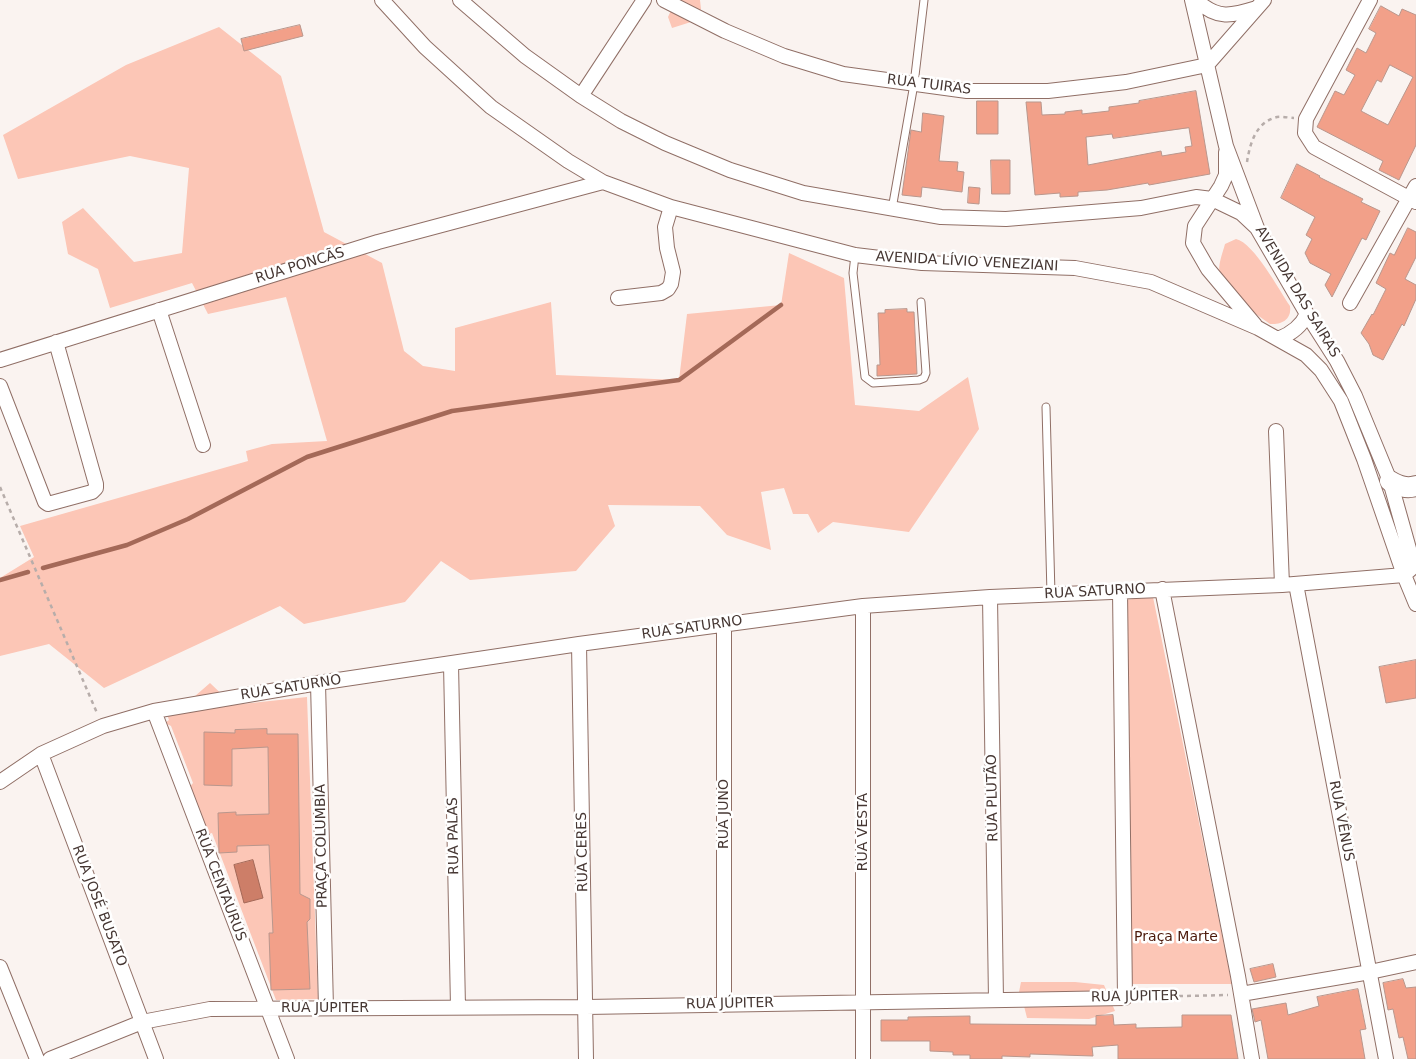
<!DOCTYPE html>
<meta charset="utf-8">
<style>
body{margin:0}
canvas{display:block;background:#faf3f0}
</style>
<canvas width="1416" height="1059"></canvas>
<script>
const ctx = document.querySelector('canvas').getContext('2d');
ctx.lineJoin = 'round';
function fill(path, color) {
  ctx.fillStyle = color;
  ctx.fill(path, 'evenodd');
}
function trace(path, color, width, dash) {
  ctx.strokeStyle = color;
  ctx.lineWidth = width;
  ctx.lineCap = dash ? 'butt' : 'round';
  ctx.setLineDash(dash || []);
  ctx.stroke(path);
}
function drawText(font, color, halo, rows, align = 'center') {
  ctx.font = font + ' "DejaVu Sans",sans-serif';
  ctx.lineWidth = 5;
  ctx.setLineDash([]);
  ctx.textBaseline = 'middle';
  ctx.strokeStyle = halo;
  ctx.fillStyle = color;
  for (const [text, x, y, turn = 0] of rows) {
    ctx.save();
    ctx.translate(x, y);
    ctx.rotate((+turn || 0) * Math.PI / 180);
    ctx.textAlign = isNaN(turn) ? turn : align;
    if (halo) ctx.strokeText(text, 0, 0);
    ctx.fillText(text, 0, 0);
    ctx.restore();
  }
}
const green = new Path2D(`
 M667,0H700L701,9L691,22L672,28L668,17L672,8Z
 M219,27L281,76L324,232L382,263L404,351L423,366L455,371V328L551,302L556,375L679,380L687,314L781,305L789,253L844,278L855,405L919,411L968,377L979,429L909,532L833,522L818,533L808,514H793L784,488L761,492L771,550L727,535L700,506L608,505L615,526L576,571L470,580L441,561L405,602L304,624L280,606L104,688L49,644L0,656V578L34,557L20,526L248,461L246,451L272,444L327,441L286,297L208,314L192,283L110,308L98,269L68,254L62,222L83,208L134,262L182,253L189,168L130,156L18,179L3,135L126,65Z
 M1236,239C1254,243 1279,290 1290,306C1292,319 1282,325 1270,324C1255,313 1225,294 1220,275C1217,266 1223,252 1225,244Z
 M1153,597L1232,984H1132L1123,600Z
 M210,683L233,705L307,697L318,999L276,1000L212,833L209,834L188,817L181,797L193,783L171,726L165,723L169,720L166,712L179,710Z
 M1021,982H1075L1104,985L1115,1011L1089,1019L1027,1018L1023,1002L1018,997Z`);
const water = new Path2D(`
 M253,860L263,898L244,903L234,865Z`);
const stream = new Path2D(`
 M43,568L127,545L188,519L307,457L452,411L679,380L781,305
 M0,580L28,572`);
const building = new Path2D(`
 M1381,6L1399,16L1402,9L1416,15V145L1399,180L1379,170L1383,161L1317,127L1335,91L1344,95L1355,75L1346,70L1357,48L1366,53L1376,33L1369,29ZM1390,65L1413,77L1388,125L1361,111L1377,80L1381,82Z
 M300,25L303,36L244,51L241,39Z
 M1196,91L1210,174L1149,185L1148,183L1107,190L1078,192V196L1060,197V193L1035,195L1026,102H1041L1042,115L1065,114V112L1082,110V114L1109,111V107L1139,103V101ZM1189,128L1192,146L1185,147L1186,152L1162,156L1161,151L1088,165L1086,137L1112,134L1113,138Z
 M977,101H998V134H977Z
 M923,113L944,116L939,161L958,162L957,171L964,172L962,192L922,187L921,197L902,195L911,130L921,132Z
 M991,160H1010V194H992Z
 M1297,164L1320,176L1319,177L1363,199L1361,202L1380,211L1366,240L1362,238L1332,297L1325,285L1331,274L1310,263L1305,253L1312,239L1306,235L1315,217L1281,198Z
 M969,187L980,188L979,204L968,203Z
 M1408,228L1416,232V257L1405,279L1416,285V299L1404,326L1402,324L1383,360L1373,355L1369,344L1361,333L1372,314L1373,315L1386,289L1376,283L1390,253L1394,255Z
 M907,309V312H914L917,374L877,376V365H880L878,313H885V310Z
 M1416,660V698L1386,703L1379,667Z
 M267,729V734H298L300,894L310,899V919L307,922L310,989L271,990L269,933H273L269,845L237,846V852L219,853L218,813L236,812V815L269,814L268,747L232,749V786L204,785V732L235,733V730Z
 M1273,964L1276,977L1254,982L1250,969Z
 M1403,979L1406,988L1416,987V1059H1408L1403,1037L1399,1038L1393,1009L1388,1010L1383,983Z
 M1358,989L1366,1029L1360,1030L1365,1059H1268L1261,1020L1255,1022L1252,1009L1286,1003L1288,1015L1319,1006L1317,997Z
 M1113,1015L1114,1025L1136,1024V1028L1182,1027V1015H1231L1238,1059H1118V1045L1092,1047L1093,1056L1030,1054V1057L1002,1056V1059H970V1055H953V1052L930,1051V1041H881V1020H908V1017L970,1016V1024L1096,1025V1016Z`);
const path = new Path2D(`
 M1247,162C1250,143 1256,122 1277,117C1282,116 1289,118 1294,118
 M0,487L97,713
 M1139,997L1228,995`);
const service = new Path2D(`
 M892,209L914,84L924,0
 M855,255L853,273L865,377L873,383L919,380L924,378L926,373L921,302
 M1046,407L1051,594`);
const minor = new Path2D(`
 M382,0L425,47L491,107L568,161L603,182L671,207L855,255L922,263L1075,268L1151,282L1258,328L1306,355L1321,370L1341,401L1364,459L1404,575L1416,604
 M460,0L525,56L581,96L621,121L665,143L730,170L803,193L941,217L1006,219L1141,208L1196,197L1212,199L1241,213L1257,228
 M664,0L725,31L784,56L843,74L967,91H1048L1126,82L1207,65L1264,0
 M1192,0L1226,146L1257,228L1307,314L1337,361L1355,396L1390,481L1413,563L1412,568L1404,575
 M1196,0C1218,20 1231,16 1257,8
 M1370,0L1306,119L1305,133L1314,147L1416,202
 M581,96L644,0
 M1226,152V175L1221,186L1195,226L1193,243L1208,269L1255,325
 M618,298L661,293L668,289L671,284L673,272L667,248L665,227L671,207
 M1350,303L1416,186
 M159,310L203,445
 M1278,339C1291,334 1301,327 1307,314
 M0,360L378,242L603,182
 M0,386L45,502L48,504L92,492L96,488V484L56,342
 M1276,431L1282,585
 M1296,584L1386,1059
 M1162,589L1238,976L1252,1059
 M990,597L996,1000
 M863,606V1059
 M724,624V1005
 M579,644L586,1059
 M451,664L458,1007
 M318,683L326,1008
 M154,711L287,1059
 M41,754L156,1059
 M0,782L41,754L103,726L154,711L318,683L579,644L863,606L990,597L1282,585L1404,575
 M0,967L37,1059
 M1241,994L1370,972L1416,962
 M50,1059L142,1022L210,1009L586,1007L1125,998L1120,591`);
const secondary = new Path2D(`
 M1390,481C1399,486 1406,489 1416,486`);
const streetNames = [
 ["RUA TUIRAS",929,85,7],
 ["AVENIDA LÍVIO VENEZIANI",967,262,3],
 ["RUA PONCÃS",300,266,-17],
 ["AVENIDA DAS SAIRAS",1297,292,59],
 ["RUA SATURNO",1095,592,-3],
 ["RUA SATURNO",692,628,-8],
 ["RUA SATURNO",291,688,-9],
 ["RUA PLUTÃO",993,798,-91],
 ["RUA JUNO",724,814,-90],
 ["RUA VÊNUS",1341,821,79],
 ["RUA VESTA",863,832,-90],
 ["RUA PALAS",454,836,-91],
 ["PRAÇA COLUMBIA",322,846,-91],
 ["RUA CERES",583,852,-91],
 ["RUA CENTAURUS",220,885,69],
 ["RUA JOSÉ BUSATO",99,906,69],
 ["RUA JÚPITER",1135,997,-1],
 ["RUA JÚPITER",730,1004,-1],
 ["RUA JÚPITER",325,1008]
];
const parkNames = [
 ["Praça Marte",1176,937]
];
fill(green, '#fcc6b6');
fill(water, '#cd7e68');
trace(water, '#a46958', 1);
trace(stream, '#a46958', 4.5);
fill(building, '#f2a089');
trace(building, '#b9978d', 1);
trace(service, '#906f66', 9);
trace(minor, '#906f66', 16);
trace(secondary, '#906f66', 22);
trace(path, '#b7adaa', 2.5, [4, 4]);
trace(service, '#fff', 7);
trace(minor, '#fff', 14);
trace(secondary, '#fff', 20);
drawText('14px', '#463733', '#fff', streetNames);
drawText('14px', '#4b190b', '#fff', parkNames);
</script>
